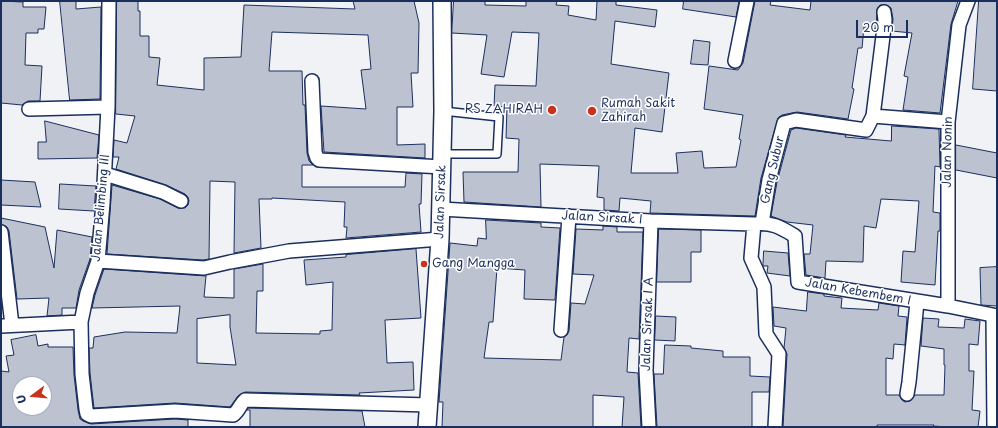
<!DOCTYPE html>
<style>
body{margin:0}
#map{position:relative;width:998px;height:428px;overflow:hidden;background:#f1f2f5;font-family:"Playpen Sans",sans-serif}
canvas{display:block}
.frame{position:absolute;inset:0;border:2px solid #1b2f5e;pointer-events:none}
.north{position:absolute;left:12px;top:376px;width:40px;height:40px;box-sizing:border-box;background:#fff;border:1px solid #a4acbf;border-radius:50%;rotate:254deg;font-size:11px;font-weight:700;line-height:16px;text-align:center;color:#1b2f5e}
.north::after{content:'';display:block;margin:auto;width:14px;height:18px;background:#c8321e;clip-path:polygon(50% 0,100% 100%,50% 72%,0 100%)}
.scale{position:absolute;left:856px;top:20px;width:52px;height:18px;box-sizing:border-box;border:2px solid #1b2f5e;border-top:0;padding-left:5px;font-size:12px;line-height:14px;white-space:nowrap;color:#1b2f5e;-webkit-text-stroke:3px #fff;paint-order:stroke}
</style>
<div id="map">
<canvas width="998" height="428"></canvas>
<div class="frame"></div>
<div class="north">U</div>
<div class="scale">20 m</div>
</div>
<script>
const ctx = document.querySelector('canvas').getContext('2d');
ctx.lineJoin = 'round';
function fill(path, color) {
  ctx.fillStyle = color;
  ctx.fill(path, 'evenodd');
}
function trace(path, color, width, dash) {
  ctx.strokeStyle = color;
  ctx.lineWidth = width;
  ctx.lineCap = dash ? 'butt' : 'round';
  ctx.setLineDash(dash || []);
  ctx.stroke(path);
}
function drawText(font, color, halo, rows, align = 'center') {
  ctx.font = font + ' "Playpen Sans",sans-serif';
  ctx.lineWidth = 3;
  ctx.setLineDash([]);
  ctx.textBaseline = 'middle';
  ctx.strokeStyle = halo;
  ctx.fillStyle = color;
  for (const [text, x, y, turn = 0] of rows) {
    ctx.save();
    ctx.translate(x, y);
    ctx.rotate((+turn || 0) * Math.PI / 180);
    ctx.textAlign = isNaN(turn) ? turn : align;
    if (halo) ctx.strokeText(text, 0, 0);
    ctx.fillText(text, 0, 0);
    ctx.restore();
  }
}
const building = new Path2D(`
 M1,1L23,2V7H46L44,29H38V33H26L25,65L42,66L40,101H28L22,105L1,103Z
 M60,1H76V9L101,7L100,99L70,100Z
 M117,1H138V11H140V36H149V57L160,58L157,85L204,90V58L241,57L244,5L355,9L353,1H414L419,23L418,73H411L413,107H397V145L425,144V158L324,152L321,106L366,109L361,70L371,69L368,35L272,32L269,71H302L303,105H305L307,153L309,161L313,165H302V187H405L406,173L422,174L421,204H419L421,232L346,238L347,227H344L345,202L272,198V199H259L261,248L234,253L235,182L210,181L209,259L203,260L107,254L112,185L160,199L178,208H185L188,205L189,201L188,197L185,194L166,185L116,169L119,157H113L114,140L127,143L135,116L116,114Z
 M454,1H485V5L526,6V1H557L556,5L569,6L568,15L596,20L597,1H616V5L657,10L655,27L615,21L611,64L669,73L662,132L635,128L631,173H678L676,153L702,151L704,168L736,167L741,140L739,139L743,115L704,109L709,66L738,70L743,63L755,1H771L770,5L810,10L811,1H958L951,24L940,113L903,110L908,77L904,76L912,33L892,31L893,19L891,8L887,5H880L877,9L876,29L864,27L862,48H858L852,88L854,89L848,119L797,112L782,115L778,118L761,178L755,216H754L650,213L651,201L620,198L619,211L604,210V198L597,197L599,166L540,164L541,207L464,202L463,172H518L519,139L506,138L507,107L494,106L495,85L536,86L539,33L512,32L504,77L481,74L487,35L452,33Z
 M684,1H739L736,17L683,9Z
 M979,1H997V91L973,89Z
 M694,40L710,42L708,65L691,64Z
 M45,121L99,135L97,158L38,159V142H46Z
 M892,126L939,129L940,167L935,166L933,212L940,213V231H938L935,285L901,282L903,251L915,252L919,201L881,199L876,228L864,226L863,262L826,261L825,278L806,275L804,254H810L813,225L787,222L771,216L777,182L791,130L796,128L846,135L845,137L891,141Z
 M956,145L997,153V178L956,170Z
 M1,180L35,182L41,207L1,205Z
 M60,184L96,186L94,211L59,209Z
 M1,218L45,227L54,268L57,230L92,237L90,259L79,290L76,308H62V315L47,316L49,298L17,299L9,231L7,227L1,224Z
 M486,220L541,223V227L560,228L555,300L524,299L525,270L497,268L493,322H489L484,358L561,360L564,337L567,335L569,331L571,303L585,304L594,275L573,274L576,229L603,230V226L617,227V232H643L639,339L629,338L627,372L638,373L641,427H622L624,397L593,395V427H442L443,402H439L450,243L477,246L478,238L486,239Z
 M659,229L701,230V252H691V282H657Z
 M416,249L421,318L385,320L387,363L413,362L414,390L359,393L360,395L245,392L238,396L230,407L175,403L94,408L90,373L89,348H93L94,337L125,332L177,333L180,306L92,308L95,295L104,269L206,276L204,297L234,298V269L263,264V291H257L256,333L320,334V331L332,330L333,282L306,285L304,260L346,257V255ZM230,315V327L236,365L197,363V319Z
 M764,251L788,253L790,276L767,273L768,266H763V264Z
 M997,267V306L981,305L980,268Z
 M808,292L824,294V296L842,298L841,308L878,310L879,303L899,306L898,316L907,317L905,345L894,344L893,359L886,358V395H899L902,400L905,402L910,401L915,395H944L945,365H944V349L921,346L923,318L939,319L938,327L964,328L965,319L980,321L978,345L969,344V371H974L972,410L980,411L978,427H948L933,426L934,425H877V427H783L787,354L784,348L786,328L774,326L773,307L806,311Z
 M656,316L676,317L675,341L655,340Z
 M36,335L38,346L48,344V347H73L74,375L78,410L80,419L83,421L91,424L175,419L188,420V427H1V371L9,372L6,356L14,355L11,340ZM20,384H44V408H20Z
 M665,345L691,346V348L723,351V357H750V376L770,377L769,392H752V427H657L654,374H663Z
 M248,408L362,411L365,427H250V410H247Z`);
const service = new Path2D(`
 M443,154H497L499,117L443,111`);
const minor = new Path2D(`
 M109,1L108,107L103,203L98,261L87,293L81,322L82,374L86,409L87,414L91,416L175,411L233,415C239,411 240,404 245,400L429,405
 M735,61L747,1
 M312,81L315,152L317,158L319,160L442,167
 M29,109L108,107
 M873,116L948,122
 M105,174L163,192L181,201
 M441,209L651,221L754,224C772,222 780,227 795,236L798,282L948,306L997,316
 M762,223L769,180L784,123L796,120L866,130L873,116L885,20L884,12
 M754,224L751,258L764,287L766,334L779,354L775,427
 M1,232L12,325
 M98,261L204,268L230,262L289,251L440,239
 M948,306V122L959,25L968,1
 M993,315L994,427
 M1,326L81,322
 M561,330L569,216
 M907,394L909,382L917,302
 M649,427L646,370L651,221`);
const tertiary = new Path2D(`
 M427,427L440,239L443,111L442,1`);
const markers = [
 [552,110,5,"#c8321e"],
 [592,111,5,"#c8321e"],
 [424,264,4,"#c8321e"]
];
const poiNames = [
 ["Rumah Sakit",601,104],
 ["Zahirah",601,118],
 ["RS ZAHIRAH",543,110,"right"],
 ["Gang Mangga",432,264]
];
const streetNames = [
 ["Jalan Nonin",948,152,-89],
 ["Gang Subur",773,170,-77],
 ["Jalan Sirsak",441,202,-88],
 ["Jalan Belimbing III",101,208,-85],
 ["Jalan Sirsak I",602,218,3],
 ["Jalan Kebembem I",858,292,10],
 ["Jalan Sirsak I A",648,324,-88]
];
fill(building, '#bcc2d0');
trace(building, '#1b2f5e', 1);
trace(service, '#1b2f5e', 10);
trace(minor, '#1b2f5e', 16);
trace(tertiary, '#1b2f5e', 20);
trace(service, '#fff', 7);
trace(minor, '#fff', 13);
trace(tertiary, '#fff', 17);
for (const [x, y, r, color] of markers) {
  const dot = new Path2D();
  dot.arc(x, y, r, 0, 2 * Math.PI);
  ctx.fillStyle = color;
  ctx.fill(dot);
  trace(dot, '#fff', 1.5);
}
drawText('12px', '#1b2f5e', '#fff', poiNames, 'left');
drawText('12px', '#1b2f5e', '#fff', streetNames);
</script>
